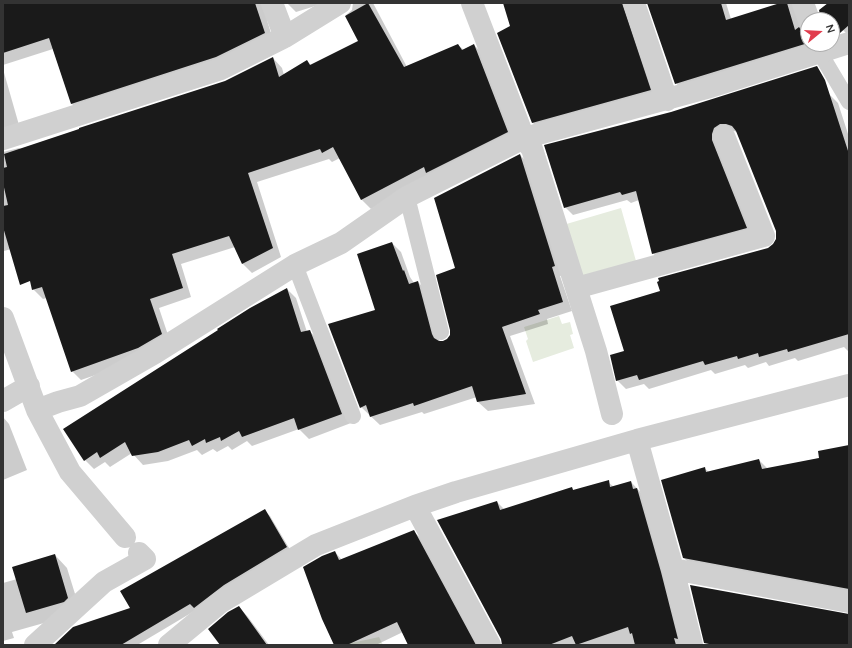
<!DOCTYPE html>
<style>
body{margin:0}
#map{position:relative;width:852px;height:648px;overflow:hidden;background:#fff;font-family:Quicksand,sans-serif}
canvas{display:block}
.frame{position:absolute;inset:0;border:4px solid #333;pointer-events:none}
.north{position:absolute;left:800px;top:12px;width:40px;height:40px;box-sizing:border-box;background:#fff;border:1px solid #adadad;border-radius:50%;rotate:72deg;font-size:11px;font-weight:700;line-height:16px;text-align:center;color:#333}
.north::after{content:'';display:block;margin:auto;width:14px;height:18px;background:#e13d4e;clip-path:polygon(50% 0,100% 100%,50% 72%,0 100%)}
</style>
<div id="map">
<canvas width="852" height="648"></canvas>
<div class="frame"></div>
<div class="north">N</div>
</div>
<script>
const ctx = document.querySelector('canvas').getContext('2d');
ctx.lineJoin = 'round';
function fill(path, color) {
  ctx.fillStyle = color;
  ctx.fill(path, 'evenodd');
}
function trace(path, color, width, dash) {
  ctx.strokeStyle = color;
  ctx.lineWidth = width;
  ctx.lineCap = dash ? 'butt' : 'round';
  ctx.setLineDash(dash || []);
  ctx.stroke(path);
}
const green = new Path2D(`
 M621,208L636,261L579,279L563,225Z
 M559,316L562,324L570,322L573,334L570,335L574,348L533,362L526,341L528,339L524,327Z
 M379,637L383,645H342Z`);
const shadow = new Path2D(`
 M3,3H274L270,19L267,20L274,43L81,113L72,104L53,49L3,65Z
 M287,3H325L296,12Z
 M353,3H373L407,67L458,45L464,50L474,45L484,55L517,141L371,209L362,200L340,158L332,162L329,159L257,182L281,257L252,273L243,264L235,247L181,264L191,297L159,308L171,344L148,357L81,380L72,371L47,298L43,299L33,289L27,266L15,248L4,251L3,250V152L19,148L21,149L225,82L273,58L282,68L284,75L307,61L312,66L360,42L346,15L352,10Z
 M504,3H634L659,99L541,131L532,122L512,26Z
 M648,3H726L731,19L783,3H793L805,32L808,33V44H818L684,92L676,83Z
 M827,3H849V36L843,30Z
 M3,69L21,132L3,140Z
 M790,76L739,133L734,131L727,132L755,236L661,262L653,253L639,200L631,203L627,200L573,215L565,207L671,113Z
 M829,94L838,103L849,137V352L844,347L798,361L795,358L769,366L766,362L748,368L745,365L715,374L711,370L649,389L644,384L626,389L617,380L625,352L661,292L768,249L774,245Z
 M520,155L529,164L564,275L560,276L572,311L547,319L548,324L510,336L535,404L488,411L478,402L477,397L424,414L422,412L380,425L361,407L376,311L392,243L401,252L410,277L414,283L418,282L427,291L440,342L449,339L451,334L457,269Z
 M287,289L296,298L307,332L309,331L319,340L351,423L309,439L299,429L252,446L247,441L232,450L228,446L217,452L213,449L202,455L197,450L168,461L143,465L132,453L110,467L105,462L94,469L85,460Z
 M3,417L9,424L27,470L3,480Z
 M849,446V596L693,567L684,558L704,468L709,472L759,460L768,469L820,458Z
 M608,482L614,487L631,482L646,498L685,645H508L497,502L505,510L572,488L574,491Z
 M264,510L270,516L292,553L139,644V645H90L132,609Z
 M413,531L423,540L479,645H409L403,632L376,645H335V552L342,560Z
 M55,555L67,568L80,610L76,614L12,632L14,638L3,641V583L17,579Z
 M239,607L248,617L269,645H221Z`);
const building = new Path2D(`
 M3,3H255L265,33L216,57L71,104L49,38L3,53Z
 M368,3L404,67L458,44L462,50L474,44L508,132L426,173L424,167L361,200L333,147L322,153L320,149L248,173L273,248L242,264L229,236L172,254L183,288L150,299L162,334L138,348L71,372L42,287L32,290L30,281L20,285L3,227V206L8,205L3,183V168L7,167L4,154L79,129V128L225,81L273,57L279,77L307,60L310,65L358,41L345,16Z
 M503,3H622L651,90L532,123L497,33L510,26Z
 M647,3H721L726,20L780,3H787L795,30L799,27L801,30L808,32V43L675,84Z
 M828,3H849V25L840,33L832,35V20H821L819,10Z
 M817,66L825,80L849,154V334L788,352L787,349L759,357L758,353L738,359L737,356L705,365L703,361L639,380L637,375L616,381L610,355L624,351L610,306L660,291L657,282L659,281L658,278L768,248L773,244L776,239V231L736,131L732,126L726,124H720L714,128L712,134V140L747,228L652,254L636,191L622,195L620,192L564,208L544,145L671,112Z
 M520,154L555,266L552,267L563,302L538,310L540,314L502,327L526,394L477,402L472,386L414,406L413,403L370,417L366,405L360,408L328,324L375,310L357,254L392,242L403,271L404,270L409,284L418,281L432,334L434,338L439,341H443L447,339L450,335V330L436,275L455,268L434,198Z
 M287,288L301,332L310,330L342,414L298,430L294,418L242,437L239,431L221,441L220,437L206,443L205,439L192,446L189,440L158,452L132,456L125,442L100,458L97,452L84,461L63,429L218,330L217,329L250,308Z
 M849,445V589L683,558L661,480L705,467L706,472L759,459L762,469L819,458L818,451Z
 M609,480L610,487L631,481L633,489L637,488L661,572L678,639L674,638L676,645H635L632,633L630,634L628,627L576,645L572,636L549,645H502L501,639L437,520L497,501L500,510L572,487L573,490Z
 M265,509L287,547L224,585L194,608L190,604L121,645H54L73,627L130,608L120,591Z
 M414,530L476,645H408L397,622L347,645H334L322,619L303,567L322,556L335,551L339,560Z
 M55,554L68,598L64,602L26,613L12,567Z
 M690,585L849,614V645H714L704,643Z
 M239,606L267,645H220L208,629L228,612Z`);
const service = new Path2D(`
 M820,53L849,102
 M407,197L441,332
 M295,265L353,416`);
const minor = new Path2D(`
 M272,3L285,37
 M472,3L524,138L532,149L596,351L612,414
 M634,3L667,100
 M803,3L809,20
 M3,139L221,69L285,37L340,3
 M576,288L764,236L724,136
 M3,318L37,410L70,472L125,537
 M3,401L29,386
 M37,410L58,402L80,396L155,353L295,265L341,243L407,197L524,138L707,88L849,43
 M637,440L673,569L692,645
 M415,506L490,645
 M673,569L849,602
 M35,645L104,582L145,559L139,553
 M169,645L221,602L316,545L415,506L456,492L637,440L849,385`);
fill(green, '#e6ecdf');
fill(shadow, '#0003');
fill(building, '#1a1a1a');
trace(service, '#d0d0d0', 16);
trace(minor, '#d0d0d0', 22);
</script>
